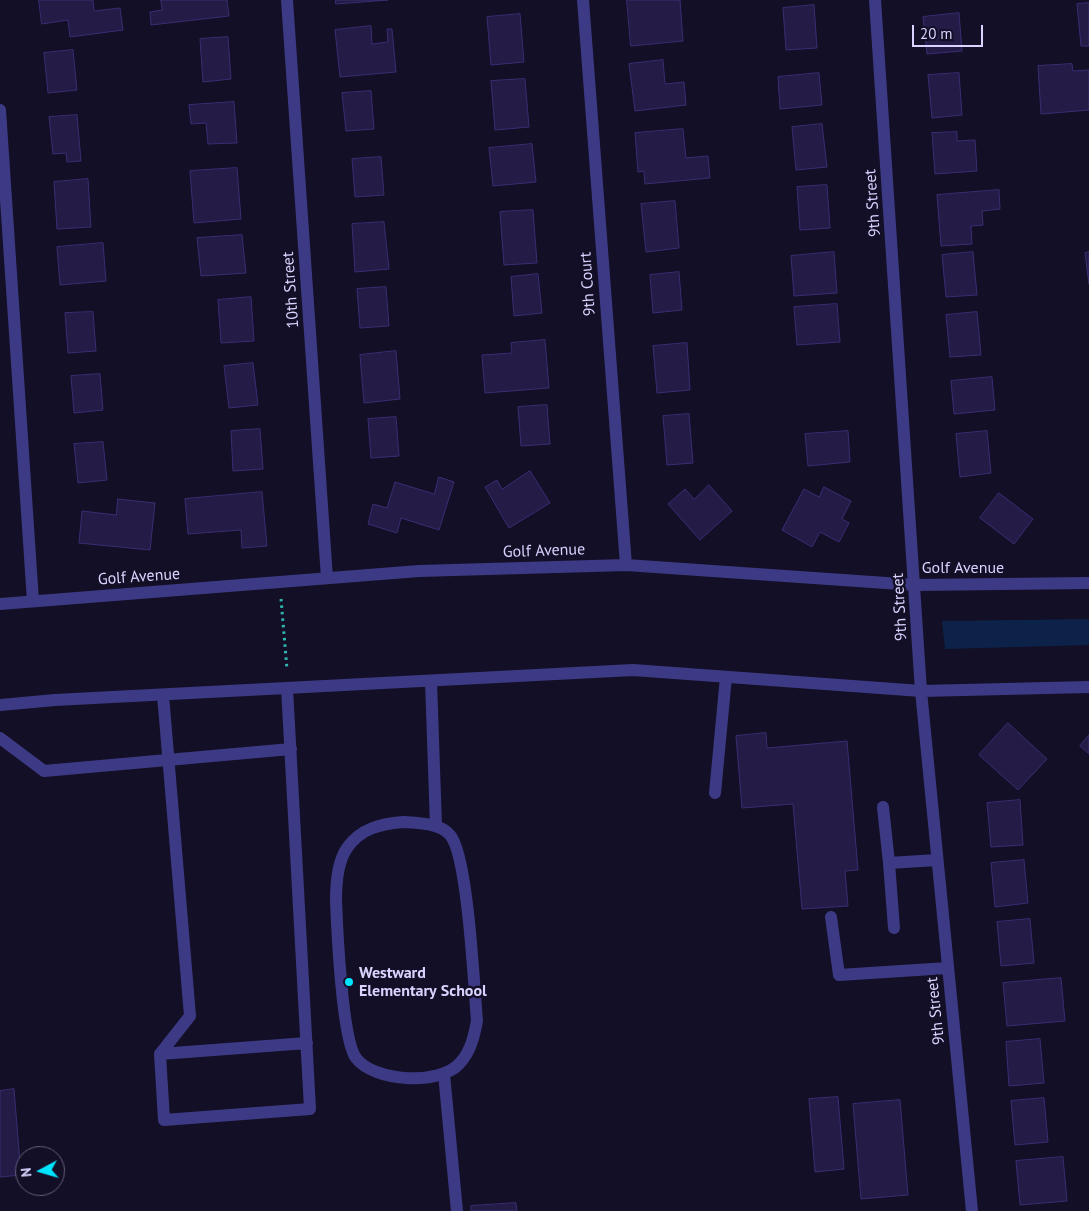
<!DOCTYPE html>
<style>
body{margin:0}
#map{position:relative;width:1089px;height:1211px;overflow:hidden;background:#130f26;font-family:"PT Sans",sans-serif}
canvas{display:block}
.north{position:absolute;left:15px;top:1146px;width:50px;height:50px;box-sizing:border-box;background:#130f26;border:1px solid #625e7d;border-radius:50%;rotate:264deg;font-size:14px;font-weight:700;line-height:20px;text-align:center;color:#d9d4ff}
.north::after{content:'';display:block;margin:auto;width:18px;height:22px;background:#00e5ff;clip-path:polygon(50% 0,100% 100%,50% 72%,0 100%)}
.scale{position:absolute;left:912px;top:25px;width:71px;height:22px;box-sizing:border-box;border:2px solid #d9d4ff;border-top:0;padding-left:6px;font-size:15px;line-height:18px;white-space:nowrap;color:#d9d4ff;-webkit-text-stroke:4px #130f26;paint-order:stroke}
</style>
<div id="map">
<canvas width="1089" height="1211"></canvas>
<div class="north">N</div>
<div class="scale">20 m</div>
</div>
<script>
const ctx = document.querySelector('canvas').getContext('2d');
ctx.lineJoin = 'round';
function fill(path, color) {
  ctx.fillStyle = color;
  ctx.fill(path, 'evenodd');
}
function trace(path, color, width, dash) {
  ctx.strokeStyle = color;
  ctx.lineWidth = width;
  ctx.lineCap = dash ? 'butt' : 'round';
  ctx.setLineDash(dash || []);
  ctx.stroke(path);
}
function drawText(font, color, halo, rows, align = 'center') {
  ctx.font = font + ' "PT Sans",sans-serif';
  ctx.lineWidth = 5;
  ctx.setLineDash([]);
  ctx.textBaseline = 'middle';
  ctx.strokeStyle = halo;
  ctx.fillStyle = color;
  for (const [text, x, y, turn = 0] of rows) {
    ctx.save();
    ctx.translate(x, y);
    ctx.rotate((+turn || 0) * Math.PI / 180);
    ctx.textAlign = isNaN(turn) ? turn : align;
    if (halo) ctx.strokeText(text, 0, 0);
    ctx.fillText(text, 0, 0);
    ctx.restore();
  }
}
const water = new Path2D(`
 M1089,619V645L945,649L942,621Z`);
const building = new Path2D(`
 M39,0H93L94,11L120,8L123,30L70,37L68,20L42,24Z
 M161,0H227L229,16L151,25L150,12L162,10Z
 M336,0H388L336,4Z
 M627,0H680L683,41L631,46Z
 M1089,3V46H1081L1077,4Z
 M814,5L817,48L786,50L783,8Z
 M959,13L962,51L927,54L923,17Z
 M520,14L524,62L491,65L487,17Z
 M371,26L372,44L388,42L387,29H392L396,72L340,77L335,30Z
 M228,37L231,79L203,82L200,39Z
 M73,50L77,90L48,93L44,53Z
 M663,60L665,84L684,82L686,105L635,111L629,64Z
 M1072,64L1073,71L1089,70V110L1041,114L1038,66Z
 M819,73L822,105L780,109L778,77Z
 M959,73L962,115L932,118L928,75Z
 M525,79L529,127L495,130L491,81Z
 M371,91L374,129L346,131L342,93Z
 M234,102L237,143L208,144L206,123L191,124L189,105Z
 M77,115L81,161L67,162L66,153L53,154L49,117Z
 M822,124L827,167L796,170L792,127Z
 M683,129L686,158L708,156L710,178L645,184L644,171L638,172L635,133Z
 M957,132V141L975,140L977,171L935,174L932,133Z
 M532,144L536,182L493,186L489,148Z
 M381,157L384,195L355,197L352,159Z
 M237,168L241,219L194,223L190,171Z
 M88,179L91,227L57,229L54,182Z
 M827,185L830,228L800,230L797,187Z
 M999,190L1000,209L982,211L983,225L971,226L972,244L941,246L937,195Z
 M675,201L679,248L646,252L641,204Z
 M533,210L537,263L504,265L500,212Z
 M384,222L389,269L355,272L352,224Z
 M242,235L246,273L201,276L197,238Z
 M103,243L106,281L60,285L57,247Z
 M834,252L837,293L794,296L791,256Z
 M973,252L977,295L946,297L942,255Z
 M1089,252V284L1085,253Z
 M679,272L682,310L653,313L650,275Z
 M538,274L542,313L514,316L511,277Z
 M386,287L389,326L360,328L357,289Z
 M251,297L254,341L221,343L218,300Z
 M837,304L840,342L797,345L794,307Z
 M93,312L96,351L68,353L65,313Z
 M977,312L981,355L950,357L946,315Z
 M545,340L549,388L485,393L482,355L512,353L511,343Z
 M687,343L690,390L657,393L653,346Z
 M396,351L400,399L364,403L360,355Z
 M253,363L258,405L229,408L224,366Z
 M100,374L103,410L74,413L71,376Z
 M992,377L995,410L954,414L951,381Z
 M547,405L550,444L521,446L518,407Z
 M689,414L693,463L667,465L663,416Z
 M396,417L399,456L371,458L368,419Z
 M260,429L263,469L233,471L231,431Z
 M848,431L850,462L808,466L805,434Z
 M987,431L991,473L960,477L956,434Z
 M103,442L107,480L78,483L74,444Z
 M530,471L550,503L509,528L485,487L497,480L502,489Z
 M439,477L454,482L439,530L401,518L397,533L368,524L373,504L387,508L395,482L434,494Z
 M709,485L732,511L700,540L668,504L685,489L694,499Z
 M824,487L851,501L842,519L849,523L839,542L820,532L812,547L782,530L804,489L819,497Z
 M262,492L267,546L242,548L241,530L188,534L185,499Z
 M999,493L1033,519L1014,544L980,518Z
 M118,499L155,503L150,550L79,543L82,511L116,515Z
 M1008,723L1047,759L1018,790L979,755Z
 M766,733L767,748L847,741L858,870L845,871L848,906L802,909L793,804L742,808L736,736Z
 M1089,735V754L1080,746Z
 M1020,800L1023,845L991,847L987,803Z
 M1024,860L1028,903L995,907L991,863Z
 M1030,919L1034,963L1001,966L997,922Z
 M1061,978L1065,1021L1007,1026L1003,983Z
 M1040,1039L1044,1083L1009,1086L1006,1042Z
 M14,1089L21,1175L0,1177V1091Z
 M838,1097L844,1169L815,1172L809,1099Z
 M1044,1098L1048,1142L1015,1145L1011,1101Z
 M900,1100L908,1195L861,1199L853,1104Z
 M1063,1157L1067,1201L1020,1205L1016,1161Z
 M516,1203L517,1211H471V1206Z`);
const path = new Path2D(`
 M281,599L287,669`);
const minor = new Path2D(`
 M287,0L327,578
 M583,0L626,565
 M875,0L921,691L972,1211
 M0,110L33,601
 M0,604L419,571L626,565L915,585L1089,583
 M431,681L436,826
 M163,695L190,1016L160,1054L164,1120L310,1109L287,688
 M0,705L55,700L633,670L921,691L1089,687
 M0,738L44,771L291,749
 M715,793L726,677
 M883,807L889,863
 M403,822C418,823 440,823 450,835C468,855 474,988 477,1021C474,1036 471,1051 460,1063C440,1086 374,1082 356,1058C342,1040 337,927 336,900C336,884 338,861 347,848C361,828 381,824 403,822Z
 M831,917L839,975L948,968
 M894,928L889,863L937,860
 M160,1054L307,1043
 M444,1074L457,1211`);
const markers = [
 [349,982,5,"#00e5ff"]
];
const streetNames = [
 ["9th Street",873,203,-94],
 ["9th Court",588,284,-94],
 ["10th Street",291,290,-94],
 ["Golf Avenue",544,551,-2],
 ["Golf Avenue",963,568],
 ["Golf Avenue",139,577,-4],
 ["9th Street",900,607,-93],
 ["9th Street",936,1011,-96]
];
const poiNames = [
 ["Westward",359,973],
 ["Elementary School",359,991]
];
fill(water, '#0c2248');
fill(building, '#241b47');
trace(building, '#3b2d73', 1);
trace(path, '#2fb8b0', 3, [2.5, 4]);
trace(minor, '#3d3a85', 12);
for (const [x, y, r, color] of markers) {
  const dot = new Path2D();
  dot.arc(x, y, r, 0, 2 * Math.PI);
  ctx.fillStyle = color;
  ctx.fill(dot);
  trace(dot, '#130f26', 2);
}
drawText('16px', '#d9d4ff', '#130f26', streetNames);
drawText('bold 16px', '#d9d4ff', '#130f26', poiNames, 'left');
</script>
